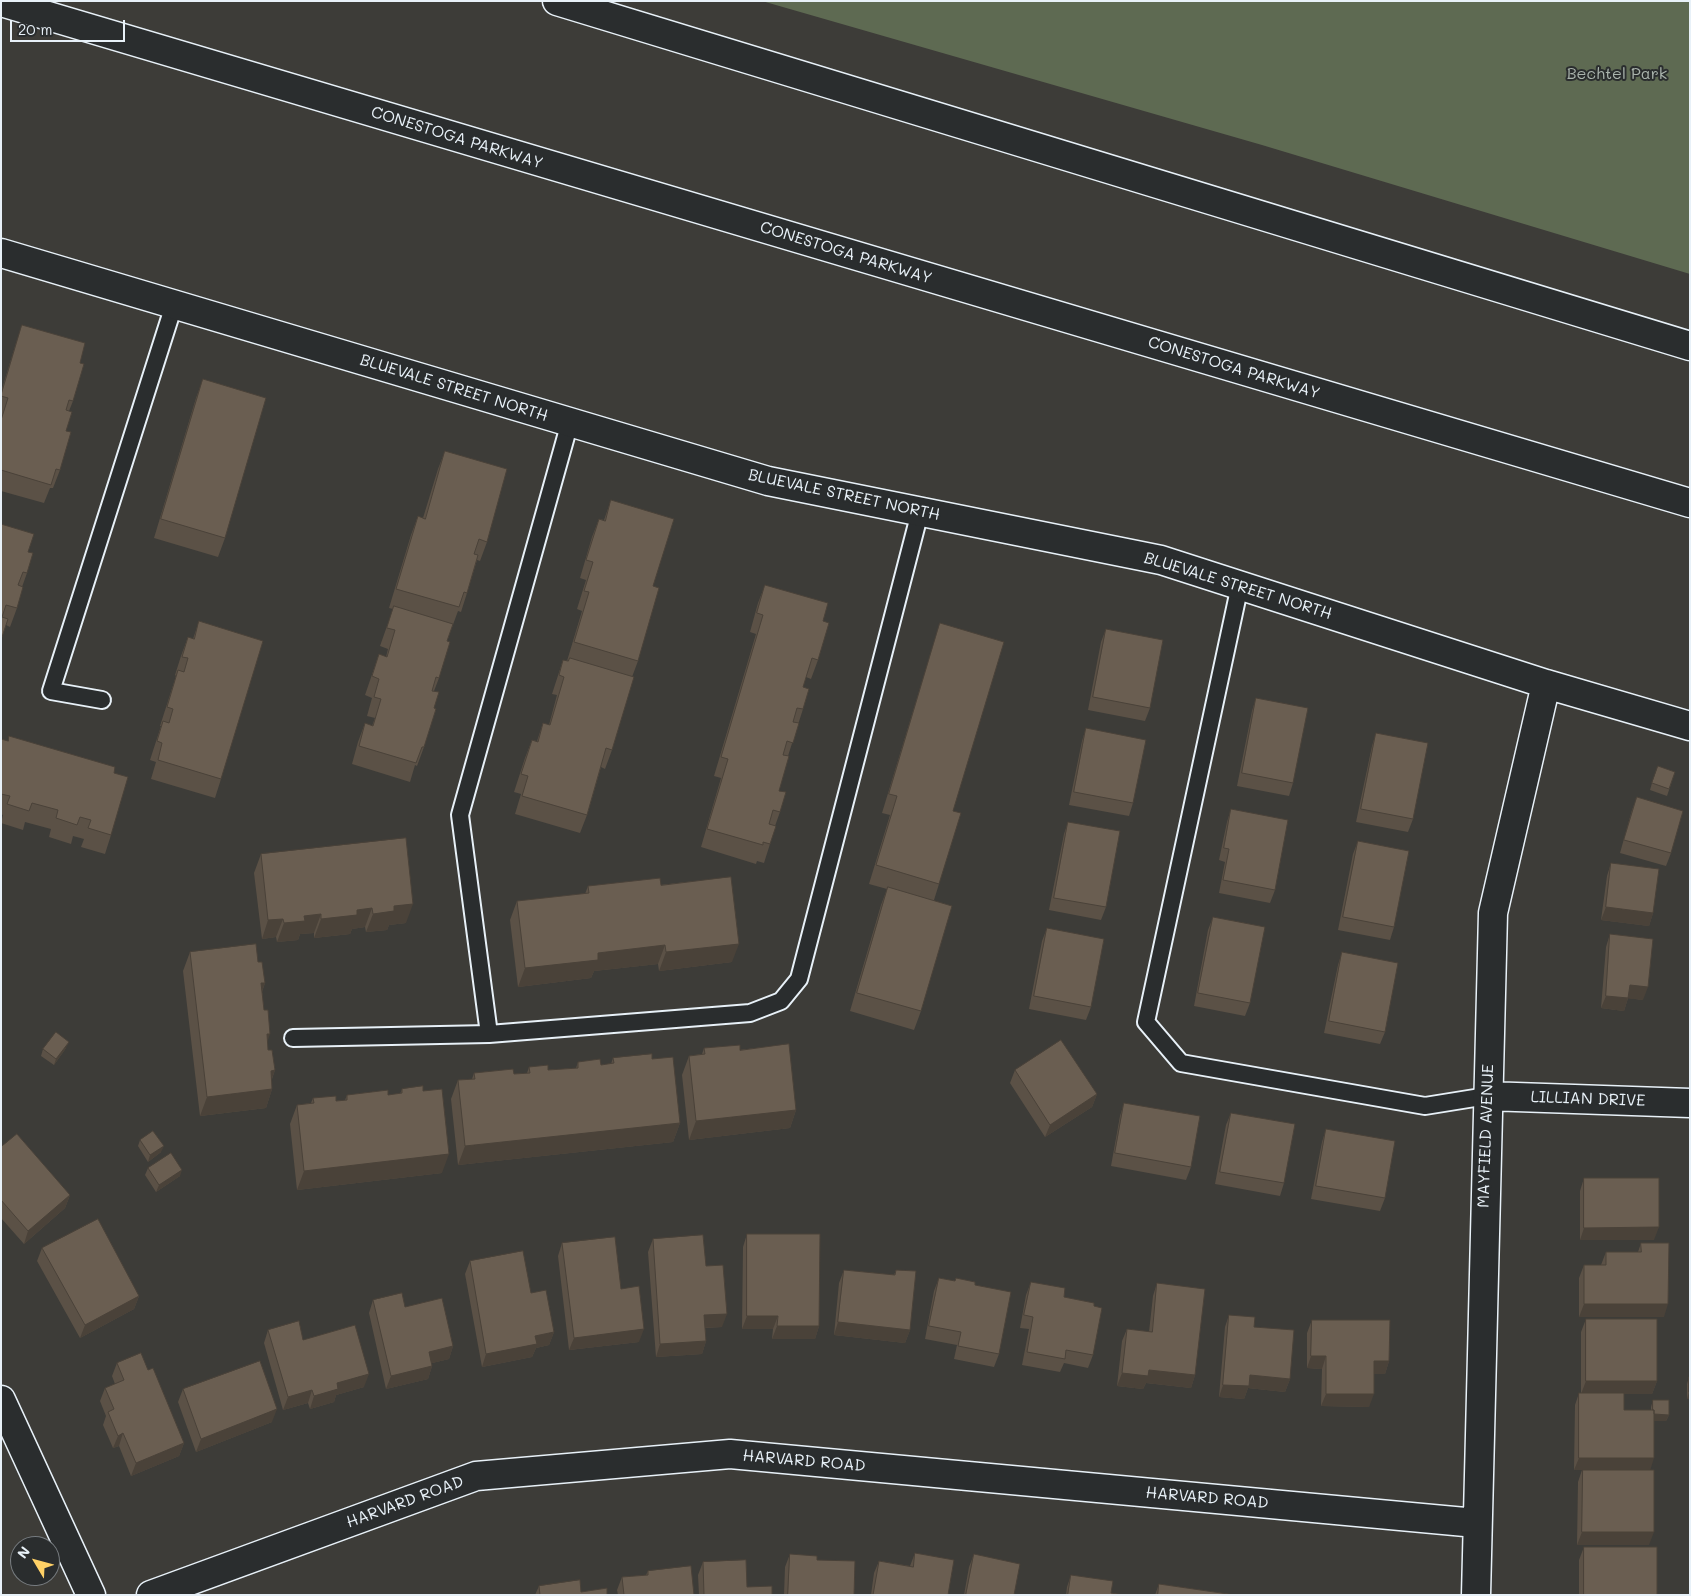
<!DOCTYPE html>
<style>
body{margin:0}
#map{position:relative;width:1691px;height:1596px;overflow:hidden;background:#3d3c38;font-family:Mali,sans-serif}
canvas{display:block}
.frame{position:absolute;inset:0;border:2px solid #e8f1f8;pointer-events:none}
.north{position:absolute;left:10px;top:1536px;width:50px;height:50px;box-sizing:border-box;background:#2a2d2e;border:1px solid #767b7f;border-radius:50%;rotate:307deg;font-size:14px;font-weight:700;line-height:20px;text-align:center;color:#e8f1f8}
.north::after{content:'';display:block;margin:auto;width:18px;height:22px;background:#ffd166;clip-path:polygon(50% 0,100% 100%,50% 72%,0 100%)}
.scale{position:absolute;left:10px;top:20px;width:115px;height:22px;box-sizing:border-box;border:2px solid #e8f1f8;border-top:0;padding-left:6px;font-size:15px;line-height:18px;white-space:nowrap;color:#e8f1f8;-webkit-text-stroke:4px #2a2d2e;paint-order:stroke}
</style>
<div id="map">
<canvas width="1691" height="1596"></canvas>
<div class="frame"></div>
<div class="north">N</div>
<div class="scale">20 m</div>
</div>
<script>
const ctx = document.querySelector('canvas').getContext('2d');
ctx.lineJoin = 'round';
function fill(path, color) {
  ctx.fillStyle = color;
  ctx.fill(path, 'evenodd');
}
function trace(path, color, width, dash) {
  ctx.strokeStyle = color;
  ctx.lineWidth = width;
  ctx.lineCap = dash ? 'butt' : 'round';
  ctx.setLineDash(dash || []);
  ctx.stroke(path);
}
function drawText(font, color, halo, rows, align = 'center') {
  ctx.font = font + ' Mali,sans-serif';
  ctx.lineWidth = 4;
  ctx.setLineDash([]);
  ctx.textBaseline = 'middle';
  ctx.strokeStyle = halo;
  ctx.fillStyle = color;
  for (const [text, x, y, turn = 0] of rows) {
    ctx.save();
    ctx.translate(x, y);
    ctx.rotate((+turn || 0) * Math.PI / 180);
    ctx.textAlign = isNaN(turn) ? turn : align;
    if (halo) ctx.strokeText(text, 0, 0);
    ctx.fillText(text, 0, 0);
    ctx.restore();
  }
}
const green = new Path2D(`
 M762,1H1690V274L1262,145Z`);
const lane = new Path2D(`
 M1240,585L1146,1022L1181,1063L1425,1106L1487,1096
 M102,700L51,691L174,305
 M489,1034L460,815L570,422
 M293,1038L489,1034L750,1013L781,1001L799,979L920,512`);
const street = new Path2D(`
 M1,253L768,481L1161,560L1546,684L1690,726
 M1487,1096L1690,1103
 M1,1400L91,1595
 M151,1595L476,1476L730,1454L1476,1523
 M1476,1595L1493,913L1546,684`);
const highway = new Path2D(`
 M557,1L1690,346
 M1,2L1690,503`);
const wall = new Path2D(`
 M22,325L80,363L73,401L69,411L60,470L53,488H50L44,503L1,491V392L16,343Z
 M203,379L225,538L218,557L154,538L196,398Z
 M445,451L487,542L480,561L477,560L467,593L461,612L458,611L447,641L439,678L434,691V708L424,747L417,766L415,765L410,782L352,764L358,742L365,723L372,726L375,718L367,716L372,698L365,695L379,654L386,657L388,649L380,646L393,609L389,608L411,535L418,516L423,518L438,469Z
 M611,500L653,586L638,661L632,677L612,750L605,769L601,767L587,815L580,833L515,814L521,794L514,792L525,758L532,740L537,741L543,723L549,725L557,695L552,694L563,660L567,661L582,611L577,609L586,580L580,578L592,537L599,519L604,520Z
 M1,524L28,552L27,573L22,587L17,608L10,627L6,625L1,640Z
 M765,585L823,621L818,660L811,679L806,677L803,687V709L788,756L779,791L780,812L775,826L770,844L764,863L757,861L756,864L701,847L721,778L714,776L756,634L750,632L758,603Z
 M199,621L221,779L215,798L151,779L156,762L150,760L161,726H160L176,676L175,675L181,656L188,637L193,639Z
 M940,623L953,811L939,884L934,900L921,1011L914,1030L850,1011L881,905L887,889L869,884L890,815L882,813L934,642Z
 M1106,629L1150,708L1145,721L1088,710L1101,642Z
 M1256,698L1293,783L1289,796L1237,786L1252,711Z
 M1086,728L1133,803L1129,816L1069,805L1082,741Z
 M1376,733L1413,819L1408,832L1356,822L1372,746Z
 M1,739L114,773L111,835L105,854L81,847L84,839L73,836L71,844L49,837L51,829L25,822L23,830L1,823L3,815L1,814Z
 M1675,772L1667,796L1650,790L1652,783Z
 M1637,797L1671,853L1666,866L1620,853L1632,810Z
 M1231,809L1275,890L1270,903L1219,893L1225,862L1219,860L1227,822Z
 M1068,822L1106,907L1101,920L1049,910L1064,834Z
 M1358,841L1394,927L1390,940L1338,930L1353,854Z
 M261,854L406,923L389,925L387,930L366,932L365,927L352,929L350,934L314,938V933L300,934L298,940L277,942L276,937L262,939L254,873Z
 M1611,863L1653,913L1649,926L1601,920L1607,876Z
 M661,885L732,962L659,971L658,964L594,971L591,978L518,987L510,920L517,901L585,894L588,886Z
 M1213,917L1250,1003L1245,1016L1194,1006L1208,930Z
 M1047,928L1091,1007L1086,1020L1029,1009L1042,941Z
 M1610,934L1643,1000L1628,998L1624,1011L1601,1008L1606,947Z
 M190,952L258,962L265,983L262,992L268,1050L275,1070L272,1079V1089L266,1108L200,1116L183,971Z
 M1342,952L1385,1032L1380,1044L1324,1033L1338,965Z
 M66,1048L54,1065L41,1056L43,1049Z
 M704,1048L740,1050L796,1110L790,1128L689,1140L682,1075L689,1056L702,1054Z
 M613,1058L652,1059L680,1123L673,1142L458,1165L451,1099L458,1080L472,1079L474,1073L514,1074L527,1073L529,1067L548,1070L576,1068L578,1062L601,1065L611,1064Z
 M1015,1070L1097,1094L1092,1107L1045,1137L1010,1083Z
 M402,1089L423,1091L442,1173L297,1190L290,1124L297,1105L311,1103L313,1098L336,1101L345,1100L347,1095H388L400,1094Z
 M1124,1103L1191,1167L1186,1180L1111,1166L1120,1116Z
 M1231,1113L1284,1183L1280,1196L1215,1184L1226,1125Z
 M1326,1129L1385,1198L1380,1211L1311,1199L1322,1142Z
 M140,1140L161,1152L148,1162L138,1146Z
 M1,1147L70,1195L65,1208L24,1244L1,1218Z
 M148,1168L180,1176L156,1192L145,1175Z
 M1584,1178L1654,1240H1580V1191Z
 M747,1234L819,1326L815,1339H772L773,1329H742L743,1247Z
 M653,1239L706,1266L722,1327L705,1328L706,1341L702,1354L656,1357L648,1252Z
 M562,1243L621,1289L639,1342L569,1350L558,1256Z
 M1641,1243L1664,1317H1579V1278L1584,1265H1601L1606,1252H1638Z
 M42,1248L139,1296L134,1309L80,1338L37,1261Z
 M470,1261L531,1293L554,1332L549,1345L536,1348L532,1357L482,1367L465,1274Z
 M844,1270L894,1275L896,1270L910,1330L905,1343L834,1335L839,1283Z
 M939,1278L955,1281L956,1278L975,1285L999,1354L994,1367L954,1359L957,1345L925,1339L934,1291Z
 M1031,1282L1064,1297L1093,1355L1088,1368L1064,1363L1060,1372L1022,1365L1029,1329L1020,1328L1026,1295Z
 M1157,1283L1195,1375L1191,1388L1146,1383L1143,1389L1117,1386L1122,1341L1127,1329L1149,1332L1153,1296Z
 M373,1300L405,1307L453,1346L449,1359L432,1363V1366L428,1379L386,1389L369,1313Z
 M1229,1315L1254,1327L1290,1379L1285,1392L1248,1388L1244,1399L1219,1397L1225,1327Z
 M1586,1319L1657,1381L1652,1394H1624V1410H1651V1407L1653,1400L1669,1415L1666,1421H1654L1650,1470L1649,1545H1577L1578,1482L1582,1470H1574L1575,1405L1579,1393H1581V1332Z
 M1312,1320L1389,1361L1385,1374H1374L1369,1407L1321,1406L1322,1369L1307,1368V1333Z
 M268,1330L303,1340L364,1387L336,1395L334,1402L310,1409L308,1403L283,1410L264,1343Z
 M117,1363L148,1370L184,1443L179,1456L131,1476L119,1446L113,1448L103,1425L106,1416L100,1401L105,1388L115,1384L112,1376Z
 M1689,1377L1690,1399H1687V1384Z
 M183,1389L272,1422L196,1452L178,1402Z
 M1584,1547L1657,1595H1579V1560Z
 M915,1553L948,1595H871L874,1573L879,1561L910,1566Z
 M790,1554L817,1560L854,1595H784L785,1567Z
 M974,1554L1014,1595H964L969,1567Z
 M703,1562L747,1587L772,1595H699L698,1575Z
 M648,1571L694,1595H618L617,1590L622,1577L646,1575Z
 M1071,1575L1111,1593L1123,1595H1066L1067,1587Z
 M1159,1584L1235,1595H1155Z
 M539,1586L581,1592L607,1595H535Z`);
const shadedWall = new Path2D(`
 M413,904L406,923L389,925L387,930L366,932L373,914L394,906Z
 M1606,907L1653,913L1649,926L1601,920Z
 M372,908L365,927L352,929L350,934L314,938L321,919L357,910Z
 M321,914L314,933L300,934L298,940L277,942L284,923L304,916Z
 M283,919L276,937L262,939L268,920Z
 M739,944L732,962L659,971L666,952Z
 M665,945L658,964L594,971L591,978L518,987L525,968L598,953Z
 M261,983H265L258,1002Z
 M1630,985L1648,987L1643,1000L1625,998Z
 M1606,996L1628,998L1624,1011L1601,1008Z
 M267,1034H270L264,1052Z
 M69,1042L66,1048L54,1065L56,1059Z
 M275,1070L268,1089L271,1071Z
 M272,1089L266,1108L200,1116L207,1097Z
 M1097,1094L1092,1107L1045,1137L1050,1125Z
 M796,1110L790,1128L689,1140L696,1121Z
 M680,1123L673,1142L458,1165L465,1146Z
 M164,1146L161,1152L148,1162L150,1155Z
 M449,1154L442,1173L297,1190L304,1171Z
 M182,1170L180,1176L156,1192L159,1185Z
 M70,1195L65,1208L24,1244L28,1231Z
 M1659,1227L1654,1240H1580L1584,1228Z
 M139,1296L134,1309L80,1338L85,1325Z
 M1584,1304H1668L1664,1317H1579Z
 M727,1314L722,1327L700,1328L704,1315Z
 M747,1316H778L773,1329H742Z
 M838,1322L910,1330L905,1343L834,1335Z
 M777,1326H819L815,1339H772Z
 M644,1329L639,1342L569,1350L574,1338Z
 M554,1332L549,1345L536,1348L532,1357L482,1367L486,1354L535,1336Z
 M706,1341L702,1354L656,1357L660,1344Z
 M453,1346L449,1359L424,1365L429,1352Z
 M1311,1356H1326L1322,1369L1307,1368Z
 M1374,1361H1389L1385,1374H1370Z
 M432,1366L428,1379L386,1389L391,1376Z
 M1149,1370L1195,1375L1191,1388L1146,1383L1143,1389L1117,1386L1122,1373Z
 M369,1374L364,1387L336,1395L334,1402L310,1409L314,1396L337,1383Z
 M1250,1375L1290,1379L1285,1392L1248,1388L1244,1399L1219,1397L1223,1385Z
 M1586,1381H1657L1652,1394H1581Z
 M312,1390L308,1403L283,1410L288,1397Z
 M1689,1392H1690V1399H1687Z
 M1326,1394H1374L1369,1407L1321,1406Z
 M277,1409L272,1422L196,1452L201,1439Z
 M1653,1414L1669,1415L1666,1421H1651Z
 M123,1433L119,1446L113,1448L118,1436Z
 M184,1443L179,1456L131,1476L136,1463Z
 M1579,1458H1654L1650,1471L1574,1470Z
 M1582,1532H1654L1649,1545H1577Z`);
const building = new Path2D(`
 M22,325L85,343L80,363L84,364L73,401L69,400L66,410L72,412L66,431L71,432L60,470L56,469L51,485L1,470V420L8,398L1,396Z
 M203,379L266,398L225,538L161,519Z
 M445,451L507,469L487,542L479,539L474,554L478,555L467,593L464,592L459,607L396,589L418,516L425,519Z
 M611,500L674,519L653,586L659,588L638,661L574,642L589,592L584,591L593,562L586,560L599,519L605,521Z
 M1,524L34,534L28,552L33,553L27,573L23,572L18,585L23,587L17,608L6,605L2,617L8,619L1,640Z
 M765,585L828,603L823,621L829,623L818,660L812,658L803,687L809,689L803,709L797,708L793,722L799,723L793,743L787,741L783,755L789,756L779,791L786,792L780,812L773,810L769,824L776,826L770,844L763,842V845L707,829L728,759L721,757L763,615L757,613Z
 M394,606L453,624L447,641L450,642L439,678L436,677L432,691L439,692L434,708L436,709L424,747H422L416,763L359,746L365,723L373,726L381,699L374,697L379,679L372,676L379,654L387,657L395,630L387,628Z
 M199,621L263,641L221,779L158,760L162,743L157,741L163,721L169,723L173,709L167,707L178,670L184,672L188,658L182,657L188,637L194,639Z
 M940,623L1004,642L953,811L961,813L939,884L876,865L897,796L889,794Z
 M1106,629L1163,640L1150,708L1093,697Z
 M570,658L634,677L612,750L606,748L587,815L522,796L528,776L521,774L532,740L538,742L543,723L550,725L564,677L559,675L563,660L568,661Z
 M1256,698L1308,708L1293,783L1242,773Z
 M1086,728L1146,740L1133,803L1074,792Z
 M1376,733L1428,743L1413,819L1361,809Z
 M9,736L115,767L114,773L128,777L111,835L88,828L91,820L80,817L77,825L56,818L58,810L32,803L29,811L7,804L10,796L1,794V739L8,741Z
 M1658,766L1675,772L1669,789L1652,783Z
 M1637,797L1683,811L1671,853L1624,840Z
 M1231,809L1288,820L1275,890L1223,880L1229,849L1224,848Z
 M1068,822L1120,831L1106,907L1054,898Z
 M406,838L413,904L394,906V911L373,914L372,908L357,910V915L321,919V914L304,916L305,921L284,923L283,919L268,920L261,854Z
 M1358,841L1409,851L1394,927L1343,917Z
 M1611,863L1659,869L1653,913L1606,907Z
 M731,877L739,944L666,952L665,945L598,953V960L525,968L517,901L589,893L588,886L660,878L661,885Z
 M888,887L952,906L921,1011L857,993Z
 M1213,917L1265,927L1250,1003L1198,993Z
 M1047,928L1104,939L1091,1007L1034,996Z
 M1610,934L1653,939L1648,987L1630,985L1628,998L1606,996Z
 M256,944L258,962H262L265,983H261L264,1010H268L270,1034H267L268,1050H272L275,1070L271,1071L272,1089L207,1097L190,952Z
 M1342,952L1398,963L1385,1032L1329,1021Z
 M56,1032L69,1042L56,1059L43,1049Z
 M1061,1040L1097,1094L1050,1125L1015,1070Z
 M789,1044L796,1110L696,1121L689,1056L705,1054L704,1048L740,1045V1050Z
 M652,1054V1059L673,1057L680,1123L465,1146L458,1080L475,1079L474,1073L513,1069L514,1074L530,1073L529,1067L548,1065V1070L578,1068V1062L600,1059L601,1065L614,1063L613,1058Z
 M423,1086V1091L442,1089L449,1154L304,1171L297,1105L314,1103L313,1098L336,1096V1101L347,1100V1095L388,1090V1095L402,1093V1089Z
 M1124,1103L1200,1116L1191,1167L1115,1153Z
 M1231,1113L1295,1124L1284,1183L1220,1172Z
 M1326,1129L1395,1141L1385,1198L1316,1186Z
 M153,1131L164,1146L150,1155L140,1140Z
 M17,1134L70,1195L28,1231L1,1200V1147Z
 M171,1153L182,1170L159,1185L148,1168Z
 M1584,1178H1659V1227L1584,1228Z
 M98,1219L139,1296L85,1325L42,1248Z
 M747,1234H820L819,1326H777L778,1316H747Z
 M703,1235L706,1266L723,1265L727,1314L704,1315L706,1341L660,1344L653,1239Z
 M615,1237L621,1289L639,1286L644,1329L574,1338L562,1243Z
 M1641,1243H1669L1668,1304H1584V1265H1606V1252H1641Z
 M523,1251L531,1293L546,1290L554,1332L535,1336L537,1344L486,1354L470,1261Z
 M844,1270L895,1275L896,1270L916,1271L910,1330L838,1322Z
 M939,1278L955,1281L956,1278L975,1282V1285L1011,1292L999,1354L958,1346L961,1332L929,1326Z
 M1031,1282L1065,1288L1064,1297L1094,1303V1306L1102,1308L1093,1355L1066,1350L1065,1359L1027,1352L1033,1317L1024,1315Z
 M1157,1283L1205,1289L1195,1375L1149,1370L1148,1376L1122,1373L1127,1329L1152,1332Z
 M402,1293L405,1307L442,1298L453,1346L429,1352L432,1366L391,1376L373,1300Z
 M1229,1315L1255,1317L1254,1327L1294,1330L1290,1379L1250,1375L1249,1386L1223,1385Z
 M1586,1319H1657V1381H1586Z
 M1312,1320H1390L1389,1361H1374V1394H1326V1356H1311Z
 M299,1321L303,1340L355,1325L369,1374L337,1383L338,1389L314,1396L312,1390L288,1397L268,1330Z
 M141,1353L148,1370L153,1368L184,1443L136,1463L123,1433L118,1436L108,1412L114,1409L105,1388L124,1380L117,1363Z
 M260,1361L277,1409L201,1439L183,1389Z
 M1689,1377H1690V1392H1689Z
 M1579,1393H1624V1410H1654V1458H1579Z
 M1653,1400H1669V1415L1654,1414V1410H1653Z
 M1583,1470H1654V1532H1582Z
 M1584,1547H1657V1595H1584Z
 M915,1553L954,1560L948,1595H873L879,1561L913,1567Z
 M790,1554L817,1556V1560L855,1561L854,1595H788Z
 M974,1554L1020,1564L1014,1595H966Z
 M746,1560L747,1587L772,1586V1595H704L703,1562Z
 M691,1566L694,1595H624L622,1577L648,1575V1571Z
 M1071,1575L1113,1581L1111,1593L1123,1595H1068Z
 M580,1580L581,1592L607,1588V1595H540L539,1586Z
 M1159,1584L1235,1595H1158Z`);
const parkNames = [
 ["Bechtel Park",1617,74]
];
const streetNames = [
 ["CONESTOGA PARKWAY",457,138,17],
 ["CONESTOGA PARKWAY",846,253,17],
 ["CONESTOGA PARKWAY",1234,368,17],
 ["BLUEVALE STREET NORTH",454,388,17],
 ["BLUEVALE STREET NORTH",844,495,12],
 ["BLUEVALE STREET NORTH",1238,586,17],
 ["LILLIAN DRIVE",1588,1099,2],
 ["MAYFIELD AVENUE",1486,1136,-88],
 ["HARVARD ROAD",804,1461,5],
 ["HARVARD ROAD",1207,1498,5],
 ["HARVARD ROAD",405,1502,-20]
];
fill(green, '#5e6a52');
trace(lane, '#e8f1f8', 20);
trace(street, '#e8f1f8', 31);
trace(highway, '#e8f1f8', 31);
trace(lane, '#2a2d2e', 16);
trace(street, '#2a2d2e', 28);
trace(highway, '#2a2d2e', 28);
fill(wall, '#5b5146');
fill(shadedWall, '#4a4239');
fill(building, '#6a5e51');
trace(building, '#4a4239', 1);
drawText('16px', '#aab4ad', '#2a2d2e', parkNames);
drawText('16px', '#e8f1f8', '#2a2d2e', streetNames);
</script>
